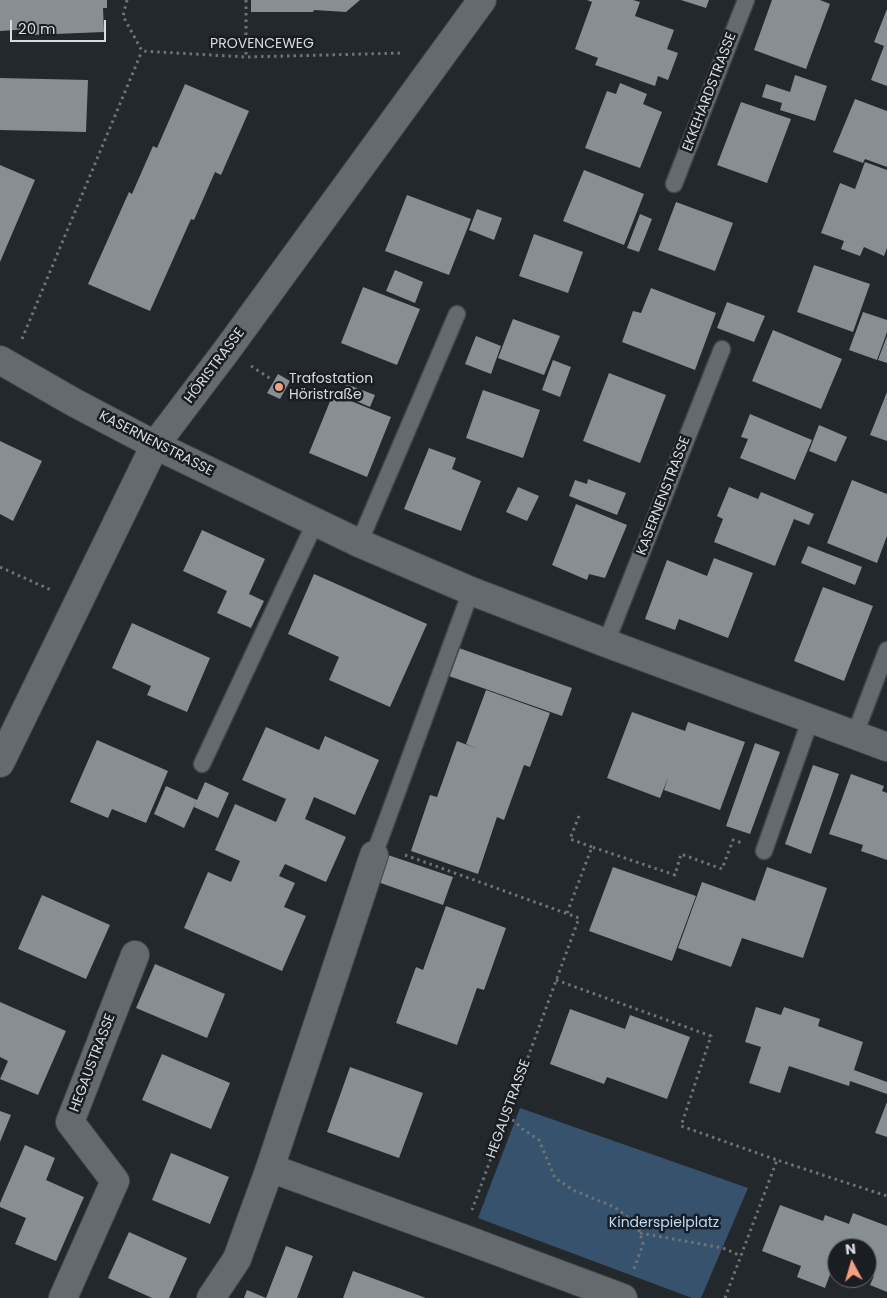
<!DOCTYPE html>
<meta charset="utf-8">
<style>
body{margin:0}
#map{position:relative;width:887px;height:1298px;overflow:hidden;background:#23282d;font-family:Poppins,sans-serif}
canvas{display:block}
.north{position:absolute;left:827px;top:1238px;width:50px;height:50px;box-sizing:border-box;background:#1a1e23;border:1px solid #666a6e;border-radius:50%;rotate:354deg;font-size:14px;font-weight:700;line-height:20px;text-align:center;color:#d8dcdf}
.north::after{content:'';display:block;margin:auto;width:18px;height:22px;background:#f3a082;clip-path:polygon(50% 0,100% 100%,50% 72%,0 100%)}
.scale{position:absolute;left:10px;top:20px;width:96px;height:22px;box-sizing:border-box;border:2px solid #d8dcdf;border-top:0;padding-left:6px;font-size:15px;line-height:18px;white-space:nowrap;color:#d8dcdf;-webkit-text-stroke:4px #1a1e23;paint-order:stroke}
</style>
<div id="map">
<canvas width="887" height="1298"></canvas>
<div class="north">N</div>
<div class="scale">20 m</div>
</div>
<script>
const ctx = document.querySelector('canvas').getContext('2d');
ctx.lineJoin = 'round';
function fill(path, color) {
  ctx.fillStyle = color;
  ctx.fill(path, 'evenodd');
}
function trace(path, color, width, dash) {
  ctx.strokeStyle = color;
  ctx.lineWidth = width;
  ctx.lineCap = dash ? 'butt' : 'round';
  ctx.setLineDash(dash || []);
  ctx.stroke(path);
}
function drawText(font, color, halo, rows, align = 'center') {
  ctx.font = font + ' Poppins,sans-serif';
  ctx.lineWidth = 5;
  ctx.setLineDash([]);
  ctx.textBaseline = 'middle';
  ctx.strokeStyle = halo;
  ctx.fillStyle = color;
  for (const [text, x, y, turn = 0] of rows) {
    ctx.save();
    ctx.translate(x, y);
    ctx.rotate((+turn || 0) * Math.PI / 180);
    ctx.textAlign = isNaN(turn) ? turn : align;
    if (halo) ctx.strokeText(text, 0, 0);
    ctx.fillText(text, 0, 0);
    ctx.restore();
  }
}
const green = new Path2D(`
 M520,1108L748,1188L701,1298H692L478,1218Z`);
const building = new Path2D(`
 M0,0H107V8H103L104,32L30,35V29L0,31Z
 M251,0H360L346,12L314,10L313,12H251Z
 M587,0H633L640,2L635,16L674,30L667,49L678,53L668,80L658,76L655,86L595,65L598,58L575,49L592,2Z
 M681,0H709L706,8Z
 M772,0H820L830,4L806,69L754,50Z
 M887,9V86L871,80L884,46L874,42Z
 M795,75L827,86L815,121L780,110L782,103L762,97L766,84L790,92Z
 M0,78L88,80L86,132L0,130Z
 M620,83L647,94L643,104L662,112L640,168L585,148L607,91L616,94Z
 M185,84L249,111L221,175L215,172L194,220L191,219L150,311L88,284L129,192L132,194L153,146L157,148Z
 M855,99L887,111V167L865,159L863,163L833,152Z
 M741,102L791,119L767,183L717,165Z
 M865,162L887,170V248L884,256L864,247L860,256L841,249L844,241L821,233L840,183L855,189Z
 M0,165L35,180L0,262Z
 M584,170L644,194L624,245L563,221Z
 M407,195L471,219L449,275L385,251Z
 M676,202L733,223L715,271L658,250Z
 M477,209L502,218L494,240L469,230Z
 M640,214L652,219L639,252L627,248Z
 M534,234L583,252L568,293L519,276Z
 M814,265L870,284L853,332L797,312Z
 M395,270L423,282L415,303L386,291Z
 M363,287L420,309L397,365L341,343Z
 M651,288L716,313L695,370L622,342L633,311L641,313Z
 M727,302L765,316L754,342L717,328Z
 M863,312L887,320V332L877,360L849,350Z
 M513,319L560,336L544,375L498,358Z
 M773,330L842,359L821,409L752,381Z
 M476,336L501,346L491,374L465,364Z
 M887,336V363L878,360Z
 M553,360L571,367L560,397L542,390Z
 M609,373L666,395L640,463L583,441Z
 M278,374L290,381L280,399L267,393Z
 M346,384L375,395L370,407L342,395Z
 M483,390L540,410L523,458L466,438Z
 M887,392V441L870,435Z
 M333,394L391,417L367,477L309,453Z
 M750,414L812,440L795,480L740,458L748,439L741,437Z
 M819,425L847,437L836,462L809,451Z
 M0,441L42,461L13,521L0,514Z
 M429,448L456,458L452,469L481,481L461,531L404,509Z
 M588,479L626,493L617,515L569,496L575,480L587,484Z
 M852,480L887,494V536L877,563L827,543Z
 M518,487L539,496L527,521L506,512Z
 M729,487L758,499L761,492L814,514L809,525L794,519L775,566L714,542L723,519L717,516Z
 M576,504L627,525L605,578L589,574L587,580L552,565Z
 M202,530L265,559L249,594L264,601L251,628L217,613L227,591L183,571Z
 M808,546L862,567L855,585L801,563Z
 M714,558L753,573L728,638L679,619L675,630L645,619L667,560L707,576Z
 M314,574L427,624L390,707L329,680L339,657L288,634Z
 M823,587L873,606L844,681L794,661Z
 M132,623L210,658L187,712L147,695L151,686L112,668Z
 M456,647L572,688L562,716L446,675Z
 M486,690L550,713L530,767L524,765L504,820L497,817L478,874L411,851L430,795L437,797L457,741L478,749L466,744Z
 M632,712L685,731L688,722L745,742L720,810L664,790L668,778L660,798L607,778Z
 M266,727L319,750L325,736L379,760L355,815L314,797L305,819L346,837L326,882L285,864L279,876L295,883L284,907L306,916L282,971L184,928L208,872L231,882L240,861L215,850L235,804L276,822L286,799L242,780Z
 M97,740L168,771L146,823L112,809L108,818L70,802Z
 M755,743L780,752L750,834L726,826Z
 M813,765L839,774L811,854L785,844Z
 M851,774L884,786L882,791L887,793V860L861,851L863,845L829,834Z
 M205,782L229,793L218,818L194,807L196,802L184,828L154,814L166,786L197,800Z
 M385,854L453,877L443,905L375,881Z
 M613,867L696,896L672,961L589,931Z
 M767,867L827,888L803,958L742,938L731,967L678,948L702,882L755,901Z
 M42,895L110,925L86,979L18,949Z
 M446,906L506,928L484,990L477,988L457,1045L396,1023L416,967L423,970Z
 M155,964L225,994L207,1038L136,1008Z
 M0,1002L66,1031L38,1095L0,1079L8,1061L0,1057Z
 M756,1007L781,1015L784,1007L820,1019L818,1026L863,1042L854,1070L887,1082V1094L850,1081L849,1086L789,1066L780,1093L749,1083L761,1047L745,1042Z
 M570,1009L625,1029L630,1015L690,1037L667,1099L607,1077L604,1084L550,1064Z
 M162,1054L230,1083L211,1129L142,1100Z
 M350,1067L423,1093L399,1158L327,1132Z
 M887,1102V1137L875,1133Z
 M0,1111L11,1115L0,1142Z
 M25,1145L55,1158L46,1180L84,1197L56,1261L15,1244L26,1218L0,1207V1203Z
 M171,1153L229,1177L210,1224L152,1200Z
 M780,1205L823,1221L825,1215L849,1224L853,1213L887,1226V1292L870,1285L874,1276L867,1273V1248H837V1262L835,1261L825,1288L797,1277L801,1266L762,1251Z
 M129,1232L187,1258L169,1298H152L108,1278Z
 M286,1246L313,1256L297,1298H266Z
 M353,1271L426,1298H343Z
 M247,1290L266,1298H244Z`);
const path = new Path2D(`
 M127,0L123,16L142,51L246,57L404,53
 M246,0V57
 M22,339L142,51
 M251,366L271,379
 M0,567L51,590
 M579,816L570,839L592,847
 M405,855L579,918L472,1210
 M567,913L592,847L675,875L681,854L722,869L733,840L742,843
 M556,980L711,1036L681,1126L777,1160
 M506,1118L515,1121L521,1128L539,1140L555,1178L573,1190L614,1207L637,1224L643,1244L634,1269
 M640,1233L723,1248L741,1256
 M725,1298L777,1160L887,1196`);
const service = new Path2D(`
 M674,184L746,0
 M359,543L457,314
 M606,643L722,349
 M855,734L887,650
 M202,764L315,523
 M764,851L811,718
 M374,855L471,591`);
const minor = new Path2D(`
 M0,360L75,403L155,445L359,543L471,591L606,643L887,747
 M0,763L155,445L227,350L482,0
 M270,1168L462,1238L623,1298
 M63,1298L115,1181L70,1122L135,955
 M211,1298L237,1259L270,1168L374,855`);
const markers = [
 [279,387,5,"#f3a082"]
];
const streetNames = [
 ["PROVENCEWEG",262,44],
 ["EKKEHARDSTRASSE",710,92,-69],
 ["HÖRISTRASSE",215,366,-53],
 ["KASERNENSTRASSE",156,444,27],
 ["KASERNENSTRASSE",664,496,-69],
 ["HEGAUSTRASSE",93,1063,-69],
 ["HEGAUSTRASSE",509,1109,-70]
];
const poiNames = [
 ["Trafostation",289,379],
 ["Höristraße",289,395]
];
const parkNames = [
 ["Kinderspielplatz",664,1223]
];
fill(green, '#37526d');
fill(building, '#878e94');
trace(service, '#41464a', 19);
trace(minor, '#41464a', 30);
trace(path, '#6e7377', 3, [2.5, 4]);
trace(service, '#646a70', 16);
trace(minor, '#646a70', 28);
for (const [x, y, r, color] of markers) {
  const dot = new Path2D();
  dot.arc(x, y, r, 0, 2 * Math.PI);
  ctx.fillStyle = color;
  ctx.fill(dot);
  trace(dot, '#1a1e23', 2);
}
drawText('14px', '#d8dcdf', '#1a1e23', streetNames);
drawText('14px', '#d8dcdf', '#1a1e23', poiNames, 'left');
drawText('14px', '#badcfe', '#1a1e23', parkNames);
</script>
